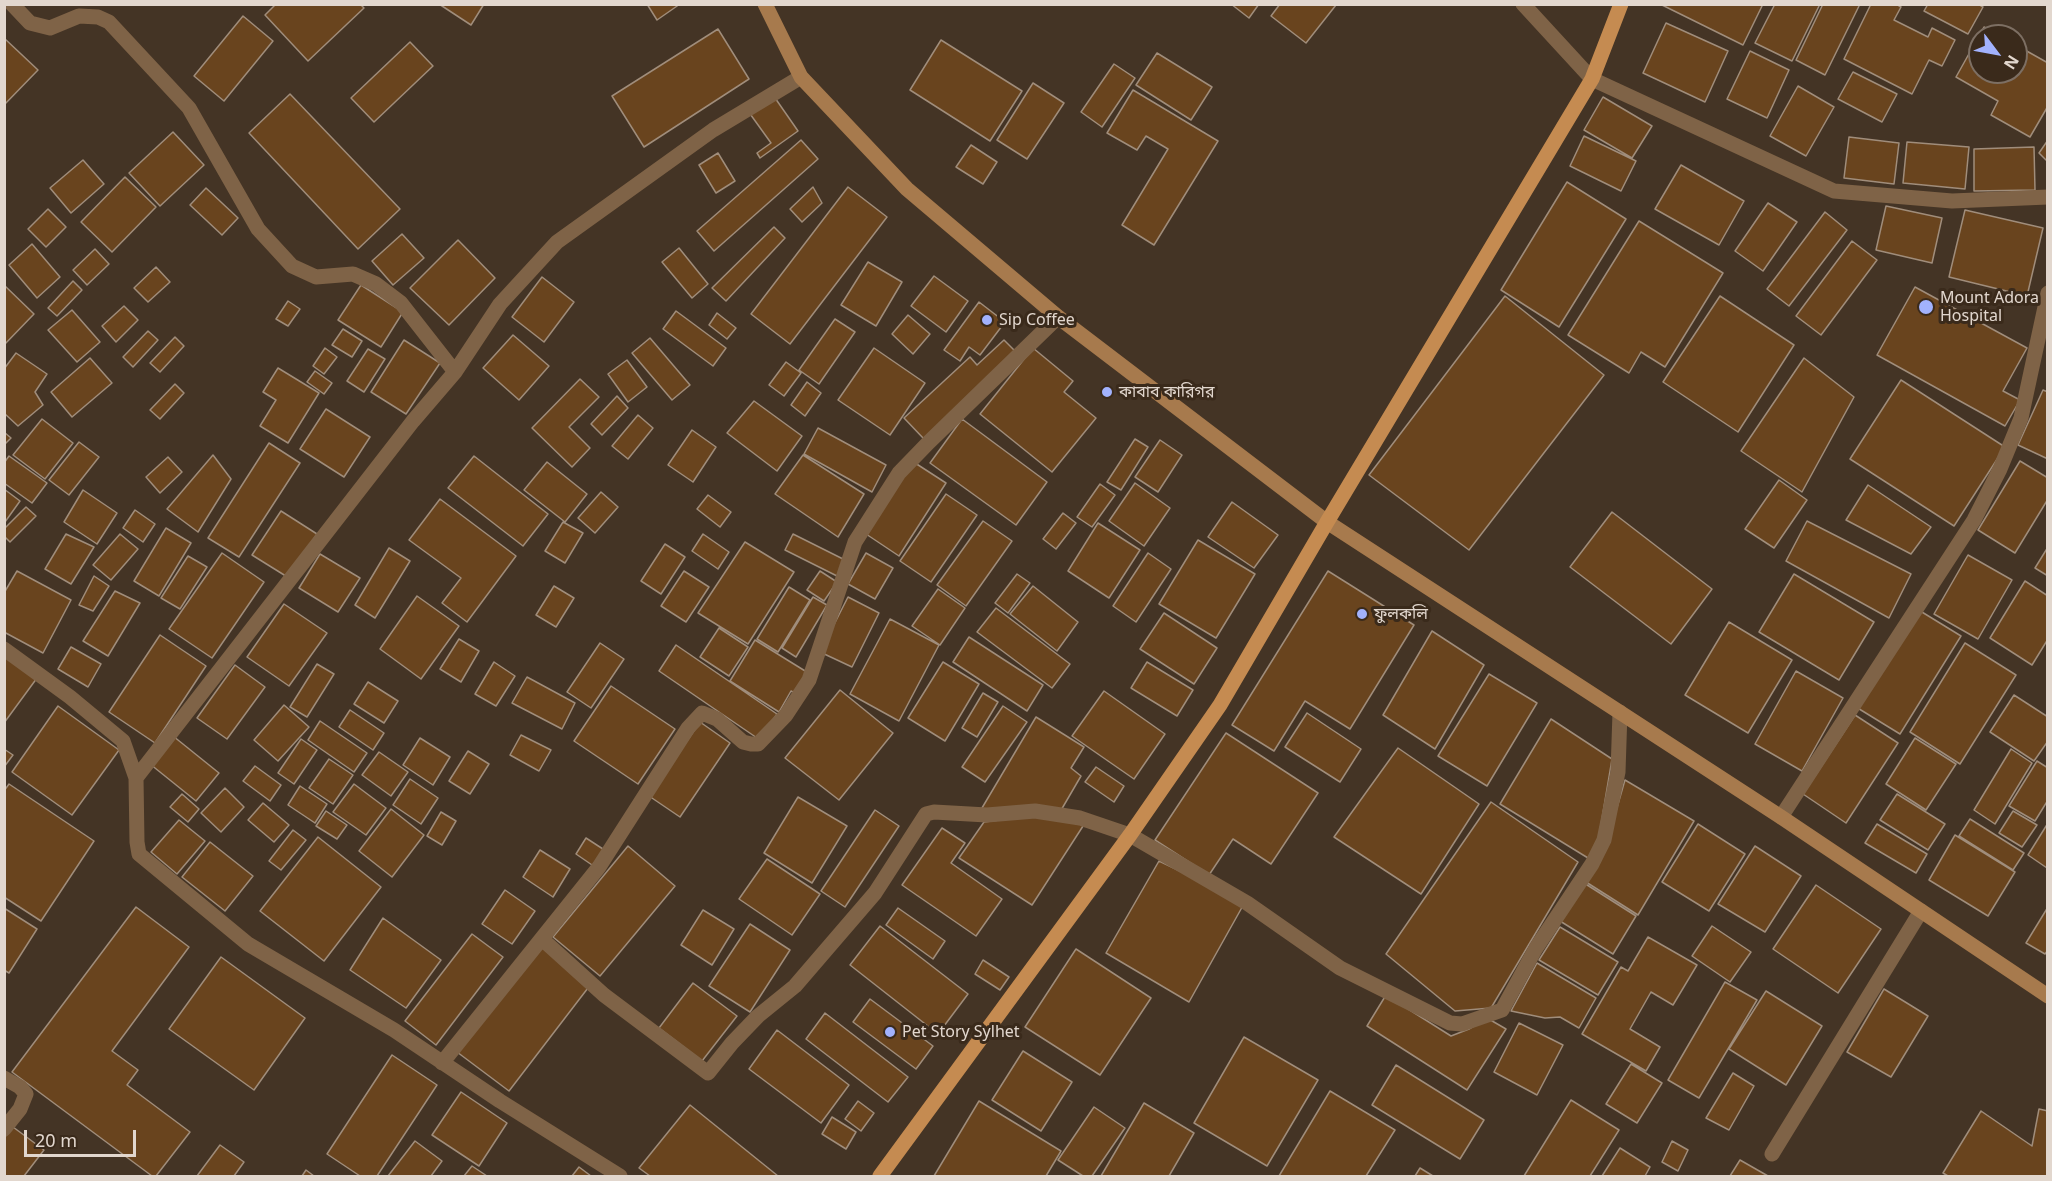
<!DOCTYPE html>
<meta charset="utf-8">
<style>
body{margin:0}
#map{position:relative;width:2052px;height:1181px;overflow:hidden;background:#443425;font-family:"Noto Sans",sans-serif}
canvas{display:block}
.frame{position:absolute;inset:0;border:6px solid #e2d7ce;pointer-events:none}
.north{position:absolute;left:1968px;top:24px;width:60px;height:60px;box-sizing:border-box;background:#3a2a1b;border:2px solid #7d6f63;border-radius:50%;rotate:122deg;font-size:16px;font-weight:700;line-height:24px;text-align:center;color:#e2d7ce}
.north::after{content:'';display:block;margin:auto;width:21px;height:27px;background:#a2b2fd;clip-path:polygon(50% 0,100% 100%,50% 72%,0 100%)}
.scale{position:absolute;left:24px;top:1130px;width:112px;height:27px;box-sizing:border-box;border:3px solid #e2d7ce;border-top:0;padding-left:8px;font-size:18px;line-height:21px;white-space:nowrap;color:#e2d7ce;-webkit-text-stroke:4px #3a2a1b;paint-order:stroke}
</style>
<div id="map">
<canvas width="2052" height="1181"></canvas>
<div class="frame"></div>
<div class="north">N</div>
<div class="scale">20 m</div>
</div>
<script>
const ctx = document.querySelector('canvas').getContext('2d');
ctx.lineJoin = 'round';
function fill(path, color) {
  ctx.fillStyle = color;
  ctx.fill(path, 'evenodd');
}
function trace(path, color, width, dash) {
  ctx.strokeStyle = color;
  ctx.lineWidth = width;
  ctx.lineCap = dash ? 'butt' : 'round';
  ctx.setLineDash(dash || []);
  ctx.stroke(path);
}
function drawText(font, color, halo, rows, align = 'center') {
  ctx.font = font + ' "Noto Sans","Noto Sans Bengali",sans-serif';
  ctx.lineWidth = 6;
  ctx.setLineDash([]);
  ctx.textBaseline = 'middle';
  ctx.strokeStyle = halo;
  ctx.fillStyle = color;
  for (const [text, x, y, turn = 0] of rows) {
    ctx.save();
    ctx.translate(x, y);
    ctx.rotate((+turn || 0) * Math.PI / 180);
    ctx.textAlign = isNaN(turn) ? turn : align;
    if (halo) ctx.strokeText(text, 0, 0);
    ctx.fillText(text, 0, 0);
    ctx.restore();
  }
}
const building = new Path2D(`
 M276,4H360L364,8L308,61L265,15Z
 M439,4H484L471,25Z
 M647,4H680L657,20Z
 M1231,4H1259L1249,18Z
 M1280,4H1336V5L1306,43L1271,16Z
 M1660,4H1763L1743,45Z
 M1775,4H1820L1792,61L1755,43Z
 M1823,4H1860L1825,75L1796,60Z
 M1871,4H1896L1901,7L1894,20L1928,37L1932,28L1955,40L1942,66L1929,60L1912,94L1844,59Z
 M1928,4H1978L1983,7L1968,34L1924,11Z
 M243,16L273,41L224,101L194,76Z
 M1666,23L1728,51L1705,102L1643,73Z
 M1984,27L2000,36H1980V72H2016V45L2048,63V106L2030,137L1991,115L1998,101L1956,77Z
 M718,29L749,79L644,147L612,96Z
 M4,38L38,70L4,105Z
 M941,40L1022,91L990,141L910,90Z
 M410,42L433,66L374,122L351,98Z
 M1750,51L1789,70L1767,118L1727,99Z
 M1157,53L1212,87L1191,120L1136,85Z
 M1114,64L1135,78L1102,127L1081,112Z
 M1853,72L1897,94L1882,122L1838,99Z
 M1033,83L1064,103L1027,159L997,140Z
 M1798,86L1834,107L1806,156L1770,136Z
 M1133,90L1218,141L1154,245L1122,225L1168,149L1146,136L1137,150L1107,133Z
 M290,94L400,209L358,249L249,133Z
 M773,95L798,131L760,158L757,153L771,143L748,111Z
 M1603,97L1652,126L1632,158L1584,130Z
 M173,132L204,165L160,206L129,173Z
 M1584,136L1636,161L1621,191L1570,166Z
 M1849,137L1899,143L1894,184L1844,178Z
 M801,140L818,159L714,251L697,231Z
 M2048,140V162L2039,153Z
 M1907,142L1969,147L1965,189L1903,183Z
 M971,145L997,162L983,184L956,167Z
 M2034,147L2035,190L1974,191V149Z
 M718,153L735,181L716,193L699,165Z
 M83,160L104,184L71,213L50,188Z
 M1681,165L1744,201L1719,245L1655,209Z
 M125,177L156,207L112,252L81,222Z
 M1567,182L1626,219L1559,327L1501,290Z
 M813,187L822,203L802,222L790,209Z
 M848,187L887,217L790,344L751,314Z
 M206,188L238,218L222,235L190,205Z
 M1768,203L1797,222L1763,271L1735,251Z
 M1886,206L1942,218L1932,263L1876,250Z
 M48,209L66,227L46,247L28,229Z
 M1965,210L2043,228L2027,296L1949,277Z
 M1825,212L1847,230L1789,306L1767,289Z
 M1639,221L1723,273L1665,367L1641,352L1629,373L1568,335Z
 M774,227L785,238L726,301L712,288Z
 M402,234L424,258L393,285L372,261Z
 M458,240L495,278L449,325L410,288Z
 M1852,241L1877,260L1821,335L1796,316Z
 M32,244L60,277L37,298L9,265Z
 M679,248L708,284L692,298L662,262Z
 M95,249L109,264L87,285L73,270Z
 M868,262L902,282L876,326L841,305Z
 M156,267L170,282L148,302L134,288Z
 M934,276L968,301L946,332L911,306Z
 M542,277L574,302L544,342L512,317Z
 M73,281L82,290L57,316L48,308Z
 M4,285L34,314L4,345Z
 M361,285L403,312L381,347L338,320Z
 M1915,287L2027,348L2003,391L2020,400L2005,426L1877,355Z
 M1505,296L1604,375L1469,550L1369,475Z
 M1720,296L1794,345L1738,432L1663,382Z
 M288,301L300,309L288,326L276,319Z
 M979,302L1005,322L980,355L969,347L960,361L944,350Z
 M124,306L138,320L116,342L102,326Z
 M72,310L100,342L77,362L48,330Z
 M676,311L726,348L713,366L663,329Z
 M717,313L736,328L727,339L709,325Z
 M908,315L930,334L913,354L892,334Z
 M835,319L855,332L819,384L799,370Z
 M343,329L362,341L352,357L332,345Z
 M148,331L158,340L133,367L123,357Z
 M513,335L549,366L519,400L483,368Z
 M175,337L184,346L160,372L150,363Z
 M650,338L690,385L672,400L632,353Z
 M404,340L440,363L406,414L371,392Z
 M1004,340L1017,353L924,439L904,418L970,357L977,365Z
 M325,348L337,357L324,374L313,366Z
 M874,348L925,383L890,435L838,400Z
 M1033,348L1073,381L1064,392L1096,418L1052,472L980,414Z
 M368,349L385,359L364,392L347,381Z
 M16,353L47,374L35,392L43,405L18,426L4,413V369Z
 M90,358L112,383L72,417L51,392Z
 M1804,358L1854,397L1802,492L1741,451Z
 M627,360L647,387L628,402L608,374Z
 M786,362L801,373L784,396L769,385Z
 M278,368L319,393L288,443L260,426L276,400L263,392Z
 M315,371L332,383L324,394L307,382Z
 M580,379L599,397L569,427L590,448L572,467L532,428Z
 M1901,380L2005,447L1954,526L1850,459Z
 M807,382L821,393L805,416L791,405Z
 M175,384L184,393L160,419L150,410Z
 M2043,390L2048,392V459L2018,445Z
 M617,396L628,408L602,435L591,424Z
 M754,401L802,436L777,471L727,433Z
 M326,409L370,437L344,477L300,449Z
 M638,415L653,428L628,459L612,446Z
 M42,419L73,443L45,479L13,455Z
 M962,419L1047,482L1016,525L930,463Z
 M818,428L886,465L872,492L804,454Z
 M692,430L716,447L693,482L668,465Z
 M4,432L11,438L4,445Z
 M1135,439L1148,447L1121,490L1107,482Z
 M1160,440L1182,455L1158,492L1135,477Z
 M79,442L99,457L69,495L49,480Z
 M269,443L300,463L239,557L208,538Z
 M213,455L231,479L198,532L167,509Z
 M803,455L864,494L838,537L775,494Z
 M9,456L47,483L32,503L4,483V463Z
 M474,456L548,514L523,546L448,488Z
 M168,457L182,472L160,493L146,477Z
 M912,461L946,483L899,556L866,534Z
 M2020,461L2048,478V499L2015,553L1978,530Z
 M547,462L587,494L565,522L524,490Z
 M1779,480L1807,500L1774,548L1745,529Z
 M1135,483L1170,508L1144,546L1109,521Z
 M1100,484L1115,495L1092,527L1077,517Z
 M1868,485L1931,527L1911,554L1846,520Z
 M4,489L20,501L5,522H4Z
 M83,490L117,513L97,544L64,522Z
 M601,492L618,507L595,533L578,518Z
 M946,494L977,515L931,582L900,561Z
 M708,495L731,512L720,527L697,509Z
 M440,499L516,556L467,622L442,603L461,578L409,540Z
 M1232,502L1278,535L1254,568L1208,537Z
 M26,507L36,516L10,542L4,536V529Z
 M135,510L155,524L143,542L123,528Z
 M281,511L317,534L289,578L252,555Z
 M1612,512L1712,589L1671,644L1570,567Z
 M1063,513L1076,523L1056,549L1043,539Z
 M983,521L1012,541L966,606L937,585Z
 M1807,521L1911,574L1889,618L1786,561Z
 M563,522L583,533L565,563L545,551Z
 M1098,523L1140,550L1109,598L1068,571Z
 M166,528L191,543L159,596L134,581Z
 M66,534L94,547L71,584L45,569Z
 M120,534L138,549L111,580L93,565Z
 M703,534L729,552L718,569L692,551Z
 M793,534L845,560L837,576L785,550Z
 M1198,540L1255,574L1216,638L1159,604Z
 M745,542L794,572L748,644L698,613Z
 M665,544L685,557L661,594L641,581Z
 M2048,547V576L2035,568Z
 M389,548L410,561L375,618L355,605Z
 M222,553L264,582L212,658L169,629Z
 M866,553L893,568L875,599L848,584Z
 M1148,553L1171,569L1136,622L1113,606Z
 M320,554L360,578L338,612L299,588Z
 M1968,555L2012,580L1978,639L1934,614Z
 M188,556L207,567L180,609L161,598Z
 M17,571L71,600L43,653L4,632V593Z
 M684,571L709,587L686,622L661,606Z
 M820,571L837,582L824,601L807,590Z
 M1328,571L1414,625L1350,729L1305,701L1274,751L1232,725Z
 M1017,574L1030,583L1008,613L995,603Z
 M1794,574L1874,622L1839,680L1759,632Z
 M94,576L109,586L93,611L79,605Z
 M2025,581L2048,596V639L2032,665L1990,638Z
 M554,586L574,598L556,627L536,615Z
 M1033,586L1078,622L1057,651L1010,614Z
 M789,587L810,600L778,652L757,639Z
 M938,589L965,608L940,645L912,626Z
 M115,591L140,603L108,656L83,641Z
 M417,596L459,626L421,679L380,649Z
 M813,597L827,605L796,657L782,648Z
 M848,597L879,613L852,667L820,652Z
 M284,604L327,633L289,686L247,657Z
 M996,608L1070,664L1052,688L977,632Z
 M1917,609L1961,636L1900,734L1856,707Z
 M1164,613L1217,648L1194,684L1140,649Z
 M890,619L939,645L899,721L850,694Z
 M1729,622L1792,660L1748,733L1685,695Z
 M719,628L748,647L729,676L700,657Z
 M1432,631L1484,665L1435,749L1383,715Z
 M160,635L206,666L155,743L109,712Z
 M969,637L1043,685L1027,711L953,662Z
 M459,639L479,651L461,682L440,669Z
 M755,640L810,674L797,694L791,691L779,712L730,681Z
 M600,643L624,659L591,708L567,692Z
 M1965,643L2016,675L1960,764L1910,732Z
 M676,645L777,714L760,740L659,671Z
 M71,647L101,664L88,687L58,669Z
 M4,655L37,678L4,723Z
 M494,662L515,676L496,706L475,694Z
 M943,662L979,684L945,741L908,718Z
 M1147,662L1193,690L1177,716L1131,688Z
 M317,664L334,674L307,717L290,707Z
 M235,665L265,687L227,739L197,718Z
 M1796,671L1843,698L1802,771L1755,744Z
 M1489,674L1537,703L1487,786L1438,756Z
 M527,677L575,703L562,729L512,703Z
 M368,682L398,701L384,723L354,704Z
 M611,686L675,729L638,784L574,741Z
 M840,690L893,733L839,800L785,758Z
 M1104,691L1165,734L1134,779L1072,736Z
 M983,693L998,702L977,737L962,728Z
 M2014,695L2048,717V741L2034,761L1990,732Z
 M284,705L309,727L278,761L254,740Z
 M58,706L119,750L72,815L12,772Z
 M1003,706L1027,722L985,782L962,767Z
 M350,710L384,733L373,750L339,727Z
 M1307,713L1361,749L1340,782L1285,747Z
 M1855,715L1898,743L1846,823L1803,794Z
 M1036,717L1084,747L1071,768L1081,776L1060,812L979,813Z
 M1551,719L1612,759L1598,842L1588,858L1500,804Z
 M320,721L367,753L354,772L308,740Z
 M700,722L730,743L680,817L649,796Z
 M1226,733L1318,793L1271,864L1233,839L1209,875L1155,840Z
 M521,735L551,750L539,771L510,755Z
 M173,736L219,773L196,801L150,764Z
 M420,738L450,757L433,785L403,765Z
 M1915,738L1956,764L1926,810L1886,784Z
 M301,739L317,750L294,784L278,773Z
 M1398,748L1479,804L1421,894L1334,837Z
 M4,749L13,755L4,767Z
 M2011,749L2032,763L1995,824L1974,810Z
 M468,751L489,764L470,794L449,781Z
 M379,752L408,772L391,796L362,775Z
 M329,759L353,775L333,804L309,788Z
 M2037,761L2048,768V800L2035,821L2009,806Z
 M255,766L281,785L270,801L243,781Z
 M1096,767L1124,786L1114,802L1085,782Z
 M410,779L438,798L421,824L393,805Z
 M1625,780L1694,821L1638,915L1586,882L1616,811Z
 M9,784L94,841L41,921L4,897V791Z
 M354,784L386,808L366,835L333,812Z
 M300,786L327,804L315,823L288,805Z
 M225,788L244,807L221,832L201,813Z
 M182,794L199,809L188,822L170,807Z
 M1897,794L1945,824L1928,850L1880,820Z
 M798,797L847,826L812,883L764,853Z
 M1491,802L1578,862L1491,1008L1455,1011L1386,954Z
 M263,803L289,825L274,842L248,820Z
 M391,809L424,835L392,877L359,851Z
 M875,810L899,826L845,907L821,891Z
 M326,811L347,825L337,839L316,826Z
 M2013,811L2037,825L2022,847L1999,833Z
 M441,812L456,821L442,845L427,836Z
 M1038,815L1085,823L1032,905L959,858L984,822Z
 M1970,819L2024,853L2013,870L1959,836Z
 M179,820L205,841L177,874L151,852Z
 M2048,823V867L2047,868L2028,855Z
 M1698,824L1745,854L1709,911L1662,882Z
 M1877,824L1927,854L1916,873L1865,843Z
 M942,828L965,843L951,863L1002,899L976,936L902,885Z
 M293,830L306,840L281,870L269,861Z
 M1955,835L2015,872L1988,916L1929,880Z
 M318,837L381,887L324,961L260,911Z
 M586,838L606,851L595,867L576,854Z
 M210,842L253,876L225,911L182,877Z
 M628,846L675,886L600,976L553,937Z
 M1755,846L1801,876L1765,932L1718,904Z
 M540,850L570,869L553,897L523,877Z
 M767,859L820,894L792,935L739,899Z
 M1159,861L1245,902L1189,1002L1106,953Z
 M1584,883L1636,916L1613,954L1560,921Z
 M1816,885L1881,929L1838,993L1773,949Z
 M505,890L535,911L512,944L482,924Z
 M136,907L189,947L112,1051L138,1070L127,1085L190,1132L156,1176H152L12,1072Z
 M2048,907V950L2045,954L2026,943Z
 M4,908L37,929L9,973L4,970Z
 M898,908L945,941L933,959L886,925Z
 M703,910L734,929L712,965L681,945Z
 M383,918L441,960L406,1008L350,970Z
 M750,924L790,950L750,1012L709,986Z
 M880,926L968,994L938,1034L850,965Z
 M1712,926L1751,952L1730,982L1692,956Z
 M1560,927L1618,962L1598,995L1539,960Z
 M472,934L503,957L436,1045L405,1021Z
 M1648,937L1697,965L1673,1005L1651,992L1630,1029L1660,1047L1646,1071L1582,1034L1621,967L1628,971Z
 M538,944L591,984L509,1091L457,1052Z
 M1076,949L1151,998L1100,1075L1025,1027Z
 M221,957L305,1018L254,1090L169,1029Z
 M983,960L1009,977L1000,990L975,974Z
 M1537,963L1596,998L1579,1028L1560,1017L1545,1018L1511,1011Z
 M1725,982L1757,1000L1699,1098L1668,1080Z
 M693,983L737,1016L702,1061L659,1028Z
 M1884,989L1928,1016L1891,1077L1847,1052Z
 M1766,991L1822,1026L1786,1085L1729,1049Z
 M1386,995L1451,1036L1469,1029L1487,1018L1506,1029L1467,1090L1367,1026Z
 M870,999L933,1046L916,1069L853,1022Z
 M825,1013L908,1077L888,1102L806,1039Z
 M1519,1023L1563,1045L1537,1095L1494,1072Z
 M777,1030L849,1085L821,1123L749,1069Z
 M1244,1037L1318,1080L1267,1166L1194,1123Z
 M1023,1051L1072,1082L1041,1131L992,1100Z
 M392,1055L437,1085L377,1176H360L327,1154Z
 M1631,1064L1662,1083L1637,1123L1606,1104Z
 M1396,1065L1484,1120L1460,1159L1372,1105Z
 M1733,1073L1754,1086L1729,1130L1706,1118Z
 M1330,1091L1395,1130L1366,1176H1279Z
 M461,1092L507,1123L479,1166L432,1135Z
 M1571,1100L1619,1130L1590,1176H1524Z
 M858,1101L874,1113L861,1131L845,1119Z
 M979,1101L1061,1151L1046,1176H934Z
 M1144,1103L1194,1133L1169,1176H1101Z
 M690,1105L778,1176H650L639,1168Z
 M1094,1107L1125,1128L1092,1176H1083L1058,1160Z
 M2039,1109L2048,1111V1176H1948L1943,1173L1981,1111L2032,1146Z
 M832,1117L856,1132L846,1149L822,1134Z
 M13,1127L44,1150L24,1176H4V1138Z
 M415,1141L442,1161L431,1176H388Z
 M1672,1141L1688,1150L1678,1171L1662,1162Z
 M220,1145L244,1162L234,1176H197Z
 M1620,1148L1650,1167L1645,1176H1602Z
 M1740,1160L1768,1176H1730Z
 M472,1166L487,1176H464Z
 M579,1167L591,1176H572Z
 M1420,1168L1433,1176H1415Z
 M306,1170L314,1176H302Z`);
const street = new Path2D(`
 M12,4L30,23L50,28L79,16L98,17L109,22L189,108L258,229L292,266L316,277L353,274L376,284L401,303L455,372
 M1523,4L1592,79L1834,191L1952,201L2048,197
 M4,649L70,697L123,741L136,778L137,842L139,854L248,944L394,1030L500,1101L620,1176
 M136,778L413,421L455,372L500,304L557,242L713,130L801,77
 M1781,817L1974,520L2000,469L2021,418L2048,293
 M542,939L604,995L708,1073L732,1043L758,1016L795,986L875,893L926,814L934,812L987,815L1035,811L1080,818L1130,835L1247,903L1340,968L1450,1023L1462,1024L1502,1010L1536,948L1592,864L1604,840L1618,772L1620,712
 M442,1063L599,867L688,728L702,713L717,719L743,742L751,744H758L786,715L809,680L855,542L899,473L929,442L1058,317
 M4,1078L20,1087L26,1094L20,1109L4,1129
 M1772,1154L1921,911`);
const secondary = new Path2D(`
 M765,4L801,77L907,189L1058,317L1327,522L1781,817L2048,996`);
const primary = new Path2D(`
 M880,1176L1130,835L1220,705L1327,522L1592,79L1621,4`);
const markers = [
 [1926,307,8,"#a2b2fd"],
 [987,320,6,"#a2b2fd"],
 [1107,392,6,"#a2b2fd"],
 [1362,614,6,"#a2b2fd"],
 [890,1032,6,"#a2b2fd"]
];
const poiNames = [
 ["Mount Adora",1940,298],
 ["Hospital",1940,316],
 ["Sip Coffee",999,320],
 ["কাবাব কারিগর",1119,392],
 ["ফুলকলি",1374,614],
 ["Pet Story Sylhet",902,1032]
];
fill(building, '#69441e');
trace(building, '#a08d7b', 1.5);
trace(street, '#7f6347', 15);
trace(secondary, '#a77a4d', 15);
trace(primary, '#c58b51', 15);
for (const [x, y, r, color] of markers) {
  const dot = new Path2D();
  dot.arc(x, y, r, 0, 2 * Math.PI);
  ctx.fillStyle = color;
  ctx.fill(dot);
  trace(dot, '#3a2a1b', 2);
}
drawText('16px', '#e2d7ce', '#3a2a1b', poiNames, 'left');
</script>
